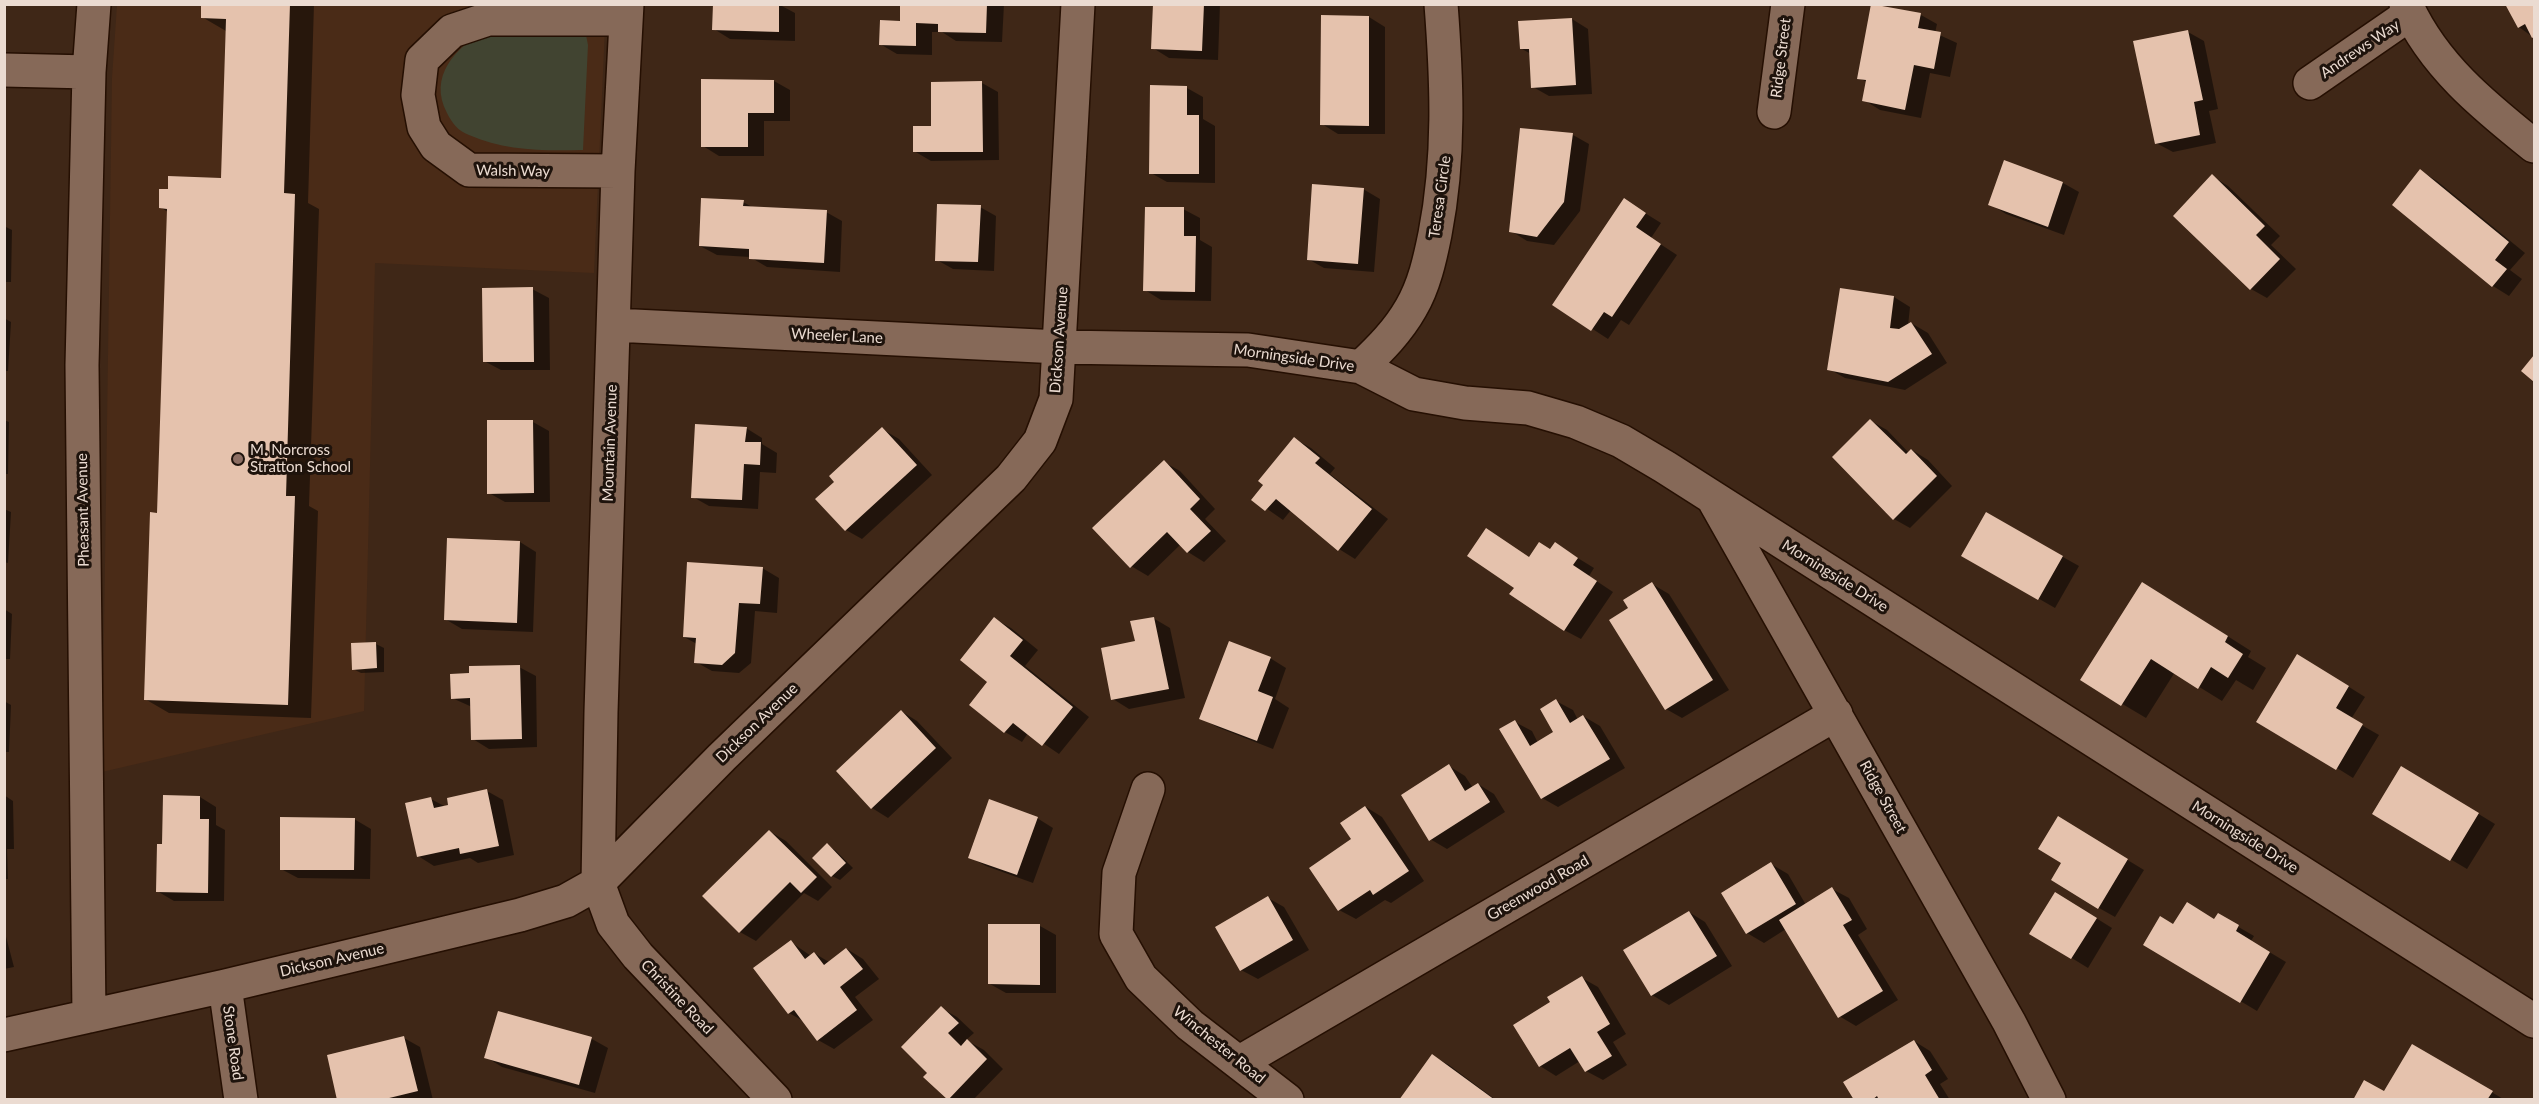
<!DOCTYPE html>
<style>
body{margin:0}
#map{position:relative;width:2539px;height:1104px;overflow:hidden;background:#3f2717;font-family:Lato,sans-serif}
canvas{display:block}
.frame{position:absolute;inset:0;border:6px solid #ebdbd1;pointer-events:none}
</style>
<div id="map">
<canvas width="2539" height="1104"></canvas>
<div class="frame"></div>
</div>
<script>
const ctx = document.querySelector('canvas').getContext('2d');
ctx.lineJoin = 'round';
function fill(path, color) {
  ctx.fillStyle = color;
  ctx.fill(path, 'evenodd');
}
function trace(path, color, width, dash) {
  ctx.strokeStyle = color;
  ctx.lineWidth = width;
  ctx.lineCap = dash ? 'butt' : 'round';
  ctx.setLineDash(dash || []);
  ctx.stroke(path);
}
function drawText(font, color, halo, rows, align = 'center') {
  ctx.font = font + ' Lato,sans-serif';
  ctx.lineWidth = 6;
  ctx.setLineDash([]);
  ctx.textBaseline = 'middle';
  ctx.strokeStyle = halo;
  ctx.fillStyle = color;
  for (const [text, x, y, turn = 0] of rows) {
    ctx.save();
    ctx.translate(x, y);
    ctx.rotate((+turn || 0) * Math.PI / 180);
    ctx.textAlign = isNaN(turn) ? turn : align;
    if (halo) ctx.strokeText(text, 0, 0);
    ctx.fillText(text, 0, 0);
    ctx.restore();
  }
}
const built = new Path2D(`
 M117,5H606L594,273L375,263L364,711L102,772L112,78Z`);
const green = new Path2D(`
 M485,31L586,35L588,45L583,150C544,151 505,151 469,135C458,131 452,123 447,113C428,77 455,48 485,31Z`);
const shadow = new Path2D(`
 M203,4H314L308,203L319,209L309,506L318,511L311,718L169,713L145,699L159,514L168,212L160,207L222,179L226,31L202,17Z
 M715,4H792L780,5L795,13V41L730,39L714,29Z
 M901,4H1004L1002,42L956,41L942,32H932V55L897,54L880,44L901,23Z
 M1155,4H1220L1218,60L1169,58L1153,48Z
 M2506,4H2534V38L2519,27Z
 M1921,15L1937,24L1935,33L1957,43L1950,77L1930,73L1921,118L1880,110L1864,100L1867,82L1859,78Z
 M1369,17L1385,27V134H1338L1322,124Z
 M1572,19L1588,29L1592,94L1549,96L1533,87L1531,54L1522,49Z
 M2188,32L2204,41L2218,109L2209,111L2216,143L2173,152L2156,143Z
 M774,81L790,90V121H764V156H719L703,146Z
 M982,83L998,92L999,160L931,161L914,151L933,127Z
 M1187,88L1203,97V119L1215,126V183L1167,182L1151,173Z
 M1573,135L1589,144L1580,211L1554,245L1527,241L1511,231Z
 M2005,162L2063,183L2079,192L2064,235L2006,214L1990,204Z
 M2421,171L2437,181L2525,253L2510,270L2522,279L2509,296L2493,286L2394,205Z
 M2212,176L2228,186L2280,236L2271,245L2296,269L2267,298L2251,289Z
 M1363,189L1380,199L1374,272L1324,268L1308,259Z
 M1624,200L1661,223L1651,238L1677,255L1629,325L1621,320L1608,339L1554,304Z
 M743,202L754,208L826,212L842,221L840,272L767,267L750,257L717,255L700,246Z
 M980,207L996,216L994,271L953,269L937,260Z
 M1183,209L1200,218V240L1212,247L1211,301L1161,300L1145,290Z
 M4,226L12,230L11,282H4Z
 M532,289L549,298L550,370H501L484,361Z
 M1894,297L1910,307L1908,326L1911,323L1928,333L1947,363L1905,390L1845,378L1829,369Z
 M4,318L11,322L8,371H4Z
 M4,420L9,422L8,474H4Z
 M1871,421L1887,430L1909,453L1912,450L1928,460L1952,486L1910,528L1894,519Z
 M533,422L549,431L550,502H505L489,493Z
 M746,428L762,438V444L777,453L776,473L760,472L758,509L709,506L693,497Z
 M882,429L899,439L932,475L862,539L846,530Z
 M1295,439L1311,448L1335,468L1330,474L1388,519L1355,559L1339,549L1291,510L1283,520L1253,499Z
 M1164,462L1180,471L1215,509L1205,519L1226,541L1204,562L1188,552L1181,544L1148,576L1131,566Z
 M4,509L11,512L8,563L4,562Z
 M1986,514L2079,566L2055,608L1963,555Z
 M520,542L536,552L533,632L462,629L445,619Z
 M1555,544L1594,568L1589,576L1613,592L1581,639L1564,630L1516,587L1530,558L1551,550Z
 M762,568L779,578L777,613L755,611L751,663L739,673L712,671L696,662L697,644L684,637Z
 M1652,584L1669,594L1729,690L1682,718L1666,709Z
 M2166,597L2251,651L2248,657L2266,668L2253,690L2236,680L2222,701L2175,672L2146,718L2082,680Z
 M4,609L12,614L10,659H4Z
 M1153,618L1170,628L1185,698L1129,709L1113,699L1137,642Z
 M995,619L1011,628L1038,650L1025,666L1089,717L1059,754L1028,733L1022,742L1005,732L971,704L989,682Z
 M376,644L384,648V672L361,673L353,669Z
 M1270,658L1286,668L1275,699L1289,708L1273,749L1217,727L1201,718Z
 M2314,665L2365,697L2351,719L2379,735L2353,778L2337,768Z
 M519,667L536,676L537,747L489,749L473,739L472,707L452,698Z
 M4,701L11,705L9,752H4Z
 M1556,701L1573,710L1578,720L1583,716L1600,726L1625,768L1558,807L1542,798L1515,722L1532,731L1538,743L1556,732Z
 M901,711L917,721L952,758L888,818L872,808L838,771Z
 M1449,766L1465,776L1473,788L1478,784L1494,794L1505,812L1447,849L1430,839Z
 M2418,777L2495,824L2467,869L2374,814Z
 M487,791L503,800L514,855L478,863L470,858L434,866L418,856L431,799L446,807Z
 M4,795L13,801L14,849H7L8,879H4Z
 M200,797L216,807V825L225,830L224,901H174L157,891L164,846Z
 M1366,807L1382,817L1424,881L1391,903L1385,900L1356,919L1339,910L1353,840Z
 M1037,818L1053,828L1033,883L986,866L969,857Z
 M354,819L371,829L370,879L298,878L281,869Z
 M2075,828L2144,870L2115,917L2099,908Z
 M769,831L786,841L832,887L818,901L804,893L756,941L740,932Z
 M827,845L835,850L853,868L840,880L832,876Z
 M1771,864L1788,874L1806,905L1832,889L1849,898L1867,929L1858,935L1898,1000L1856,1026L1839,1016L1786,929L1764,943L1747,933Z
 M1268,898L1284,907L1309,950L1258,979L1241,970Z
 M2072,903L2112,928L2088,968L2031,933Z
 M1689,912L1705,922L1732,966L1669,1005L1652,995L1625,951Z
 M2218,915L2254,936L2251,941L2286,962L2257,1011L2145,944L2174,926L2215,921Z
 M1040,926L1056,935V993H1006L990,984Z
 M4,929L14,967L4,969Z
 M791,942L811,956L814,953L829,962L847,949L863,959L879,979L855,997L873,1020L834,1049L818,1040L805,1022L789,1013L756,968Z
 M1582,978L1598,987L1626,1034L1613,1042L1627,1065L1603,1080L1586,1071L1580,1061L1556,1076L1540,1066L1552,1003Z
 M941,1008L957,1017L974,1033L966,1040L984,1050L1003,1069L973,1100H949L926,1077L930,1073Z
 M499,1012L592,1039L608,1048L595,1093L502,1067L486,1057Z
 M404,1038L420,1047L433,1100H339Z
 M1914,1041L1930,1051L1948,1079L1940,1084L1950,1100H1855Z
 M2413,1046L2505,1100H2355L2385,1093Z
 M1432,1056L1449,1065L1496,1100H1403Z`);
const building = new Path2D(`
 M201,4H290L284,193L295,194L286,496H295L288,705L144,700L150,512L157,513L167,209L159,208V189H168V176L221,178L226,19L201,18Z
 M713,4H779V32L712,30Z
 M900,4H987L986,33L938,32V24L916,23V46L879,45L880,20L900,21Z
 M1153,4H1204L1202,51L1151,49Z
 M1871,4L1921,13L1918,28L1941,32L1934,69L1914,65L1905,110L1862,101L1866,80L1857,79Z
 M2505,4H2534V37L2532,38L2525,24L2518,28Z
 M1321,15L1369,16V126L1320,125Z
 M1572,18L1576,85L1531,88L1529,49H1520L1518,21Z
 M2188,30L2203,100L2194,102L2200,135L2155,144L2133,41Z
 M701,79L774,80V113H748V147H701Z
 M982,81L983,152H913V126H931V82Z
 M1150,85L1187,86V115H1199V174H1149Z
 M1520,128L1573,133L1564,202L1537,237L1509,232Z
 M2004,160L2063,182L2048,227L1988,205Z
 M2420,169L2509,242L2495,260L2507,269L2492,287L2392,205Z
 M2212,174L2265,226L2256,235L2280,259L2250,290L2173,216Z
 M1312,184L1364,188L1358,264L1307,260Z
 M701,198L744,200L743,206L827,210L824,263L749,259V249L699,246Z
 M1624,198L1646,213L1636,227L1661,244L1612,317L1604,312L1591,331L1552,305Z
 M937,204L981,205L978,262L935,261Z
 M1145,207H1184V236H1196L1195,292L1143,291Z
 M533,287L534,362H483L482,288Z
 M1840,288L1894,296L1890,328L1899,329L1911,322L1932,354L1888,382L1827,370Z
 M2534,355V382L2521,371Z
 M1870,419L1906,454L1911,449L1937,476L1893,520L1832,457Z
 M487,420H533L534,493L487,494Z
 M695,424L747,427L745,442H761L760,465L744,464L742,500L691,498Z
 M882,427L917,465L845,531L815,499L834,482L829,476Z
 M1294,437L1320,458L1315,463L1372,509L1338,551L1276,499L1265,511L1251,500L1263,485L1258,481Z
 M1164,460L1200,499L1190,509L1211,531L1187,553L1167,532L1130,568L1092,528Z
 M1986,512L2063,556L2038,600L1961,556Z
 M1486,528L1529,557L1539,542L1550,549L1555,542L1578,558L1573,565L1597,581L1564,631L1509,594L1514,588L1467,556Z
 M447,538L520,541L517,623L444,620Z
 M687,562L763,567L760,604L739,603L735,653L722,665L694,663L696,638L683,637Z
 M1652,582L1713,680L1665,710L1609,620L1628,608L1623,600Z
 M2142,582L2228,636L2225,642L2243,654L2228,678L2211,667L2198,689L2151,659L2121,706L2080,680Z
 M994,617L1023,640L1010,656L1073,707L1042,746L1013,723L1004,733L969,705L987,682L960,660Z
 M1154,617L1169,689L1111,700L1101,648L1135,641L1130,621Z
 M1229,641L1271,657L1258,691L1273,697L1257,741L1199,719Z
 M376,642L377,668L352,670L351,643Z
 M2297,654L2349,686L2336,708L2363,724L2336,770L2256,722Z
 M520,665L522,739L471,740L470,698L451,699L450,674L469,673V666Z
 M1556,699L1570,723L1583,715L1610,759L1541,799L1499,729L1515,720L1530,746L1553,732L1540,709Z
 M901,710L936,748L871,809L836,771Z
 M1449,764L1465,791L1478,783L1490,802L1429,841L1401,795Z
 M2401,766L2479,813L2450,861L2372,814Z
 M487,789L499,846L460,854L459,848L417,857L405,803L431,797L434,808L448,805L447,798Z
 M163,795L200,796V819H209L208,893L156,892L157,844H162Z
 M989,799L1038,817L1017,875L968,858Z
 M1365,806L1409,871L1373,895L1370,890L1338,911L1309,868L1351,839L1340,823Z
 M2058,816L2128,859L2098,909L2051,880L2061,863L2038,849Z
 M280,817L355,818L354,870H280Z
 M769,830L817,877L801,893L790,882L739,933L702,896Z
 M827,843L846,863L831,877L812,858Z
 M1771,862L1796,904L1746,934L1721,893Z
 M1832,887L1852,920L1843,925L1883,991L1838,1018L1779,920Z
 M2055,892L2097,918L2071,959L2029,934Z
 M1268,896L1293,940L1240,971L1215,927Z
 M2187,902L2214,919L2218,913L2239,925L2236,931L2270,952L2240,1003L2143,945L2160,916L2173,924Z
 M1689,911L1717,956L1651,996L1623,950Z
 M988,924H1040V985L988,984Z
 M791,940L805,959L814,952L824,965L846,948L863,969L840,987L857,1010L817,1041L794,1010L788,1014L753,968Z
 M1582,976L1610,1024L1597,1032L1612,1056L1585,1072L1570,1048L1539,1067L1513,1025L1550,1002L1547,997Z
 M941,1006L959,1023L948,1033L961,1046L967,1039L987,1059L948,1100L923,1077L927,1073L901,1047Z
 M498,1011L592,1037L579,1085L484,1058Z
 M404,1036L418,1091L381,1100H337L327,1055Z
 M1914,1040L1932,1070L1925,1075L1940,1100H1879L1877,1096L1872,1100H1854L1843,1082Z
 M2412,1044L2493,1091L2487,1100H2353L2364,1080L2384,1091Z
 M1432,1054L1495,1100H1399Z`);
const street = new Path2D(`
 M627,4L618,171L601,712L598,883L613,924L638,956L775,1100
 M2406,4C2433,65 2484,106 2534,146
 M4,70L89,72
 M2310,83L2410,14
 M1774,112L1788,4
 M618,171L469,170L436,146L424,127L418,95L422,60L452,31L488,19H626
 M614,325L1059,347L1248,350L1361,367L1414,394L1465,403L1528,408L1576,422L1621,441L1665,467L2534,1021
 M1361,367C1380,349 1398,331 1411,308C1424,286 1430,259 1435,234C1450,157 1447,82 1441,4
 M1715,502L2009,1022L2049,1100
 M1148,789L1119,873L1116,934L1141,978L1190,1025L1287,1100
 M225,986L241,1100
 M89,1016L82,365L89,72L94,4
 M4,1035L225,986L520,915L566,901L598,883L722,757L1011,478L1040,441L1056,399L1078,4
 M1240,1062L1836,714`);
const markers = [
 [238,459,6,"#8d6e63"]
];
const streetNames = [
 ["Andrews Way",2360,49,-34],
 ["Ridge Street",1781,58,-83],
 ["Walsh Way",513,171,1],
 ["Teresa Circle",1440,197,-82],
 ["Wheeler Lane",837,336,3],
 ["Dickson Avenue",1059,340,-86],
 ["Morningside Drive",1294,358,8],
 ["Mountain Avenue",610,443,-88],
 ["Pheasant Avenue",83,510,-91],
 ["Morningside Drive",1835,576,32],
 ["Dickson Avenue",757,723,-44],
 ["Ridge Street",1883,797,61],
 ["Morningside Drive",2245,837,32],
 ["Greenwood Road",1538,888,-30],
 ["Dickson Avenue",332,960,-13],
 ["Christine Road",677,997,46],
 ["Stone Road",233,1043,82],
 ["Winchester Road",1219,1045,39]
];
const poiNames = [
 ["M. Norcross",250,450],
 ["Stratton School",250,467]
];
fill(built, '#4a2b17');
fill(green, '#414431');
fill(shadow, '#0007');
fill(building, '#e5c2ad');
trace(street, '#250f02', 36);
trace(street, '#866958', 33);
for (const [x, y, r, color] of markers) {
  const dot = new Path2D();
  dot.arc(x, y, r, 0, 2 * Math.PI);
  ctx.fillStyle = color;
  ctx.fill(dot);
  trace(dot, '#1e130c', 2);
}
drawText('15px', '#ebdbd1', '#1e130c', streetNames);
drawText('15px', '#ebdbd1', '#1e130c', poiNames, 'left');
</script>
